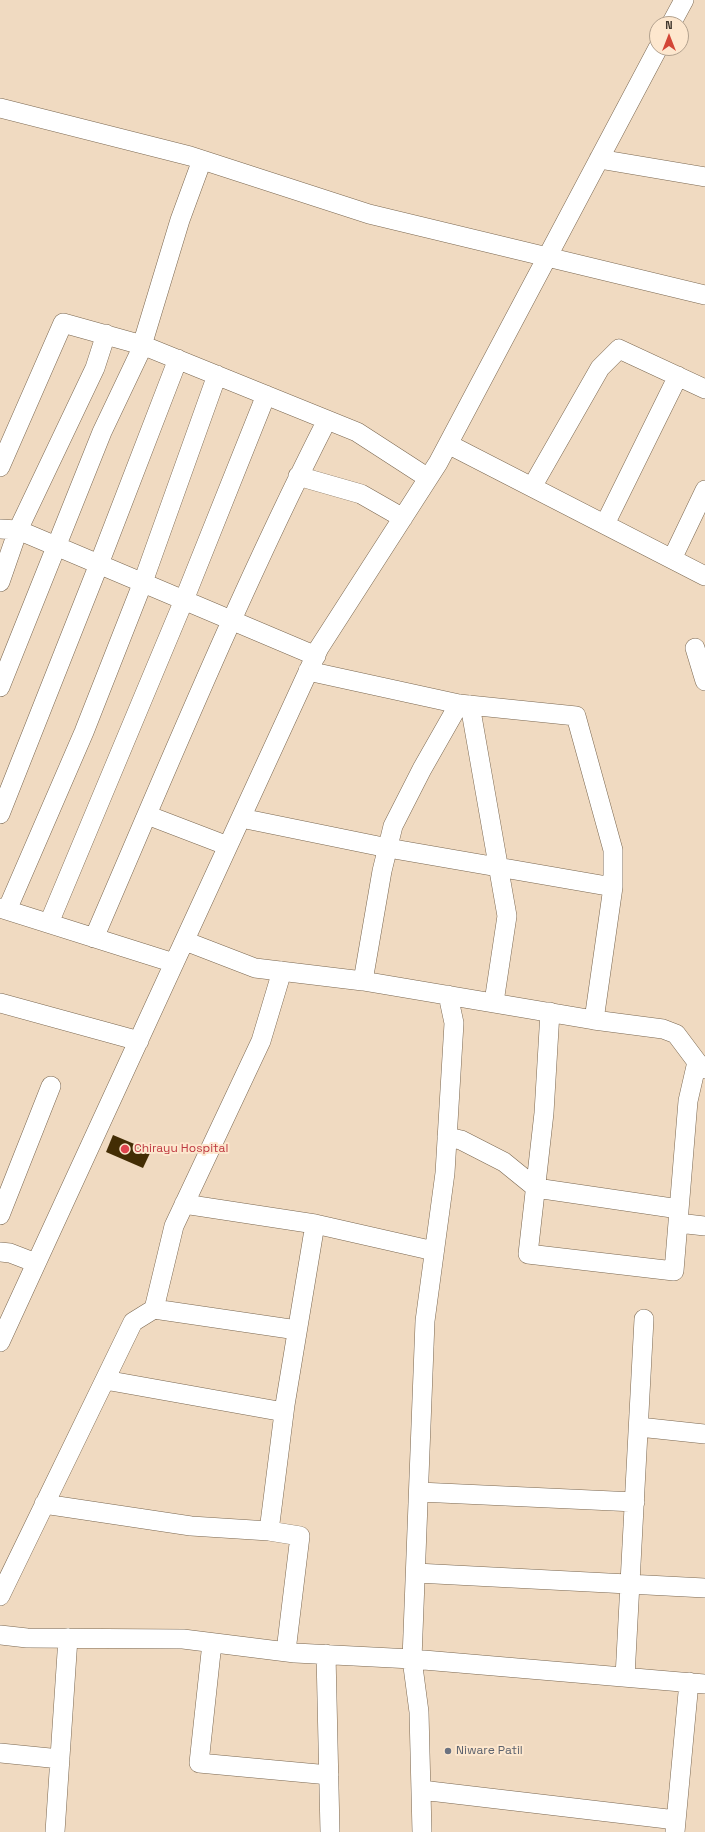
<!DOCTYPE html>
<style>
body{margin:0}
#map{position:relative;width:705px;height:1832px;overflow:hidden;background:#f0dac1;font-family:"Space Grotesk",sans-serif}
canvas{display:block}
.north{position:absolute;left:649px;top:16px;width:40px;height:40px;box-sizing:border-box;background:#fde7ce;border:1px solid #b2a18e;border-radius:50%;rotate:0deg;font-size:11px;font-weight:700;line-height:16px;text-align:center;color:#42392f}
.north::after{content:'';display:block;margin:auto;width:14px;height:18px;background:#d34636;clip-path:polygon(50% 0,100% 100%,50% 72%,0 100%)}
</style>
<div id="map">
<canvas width="705" height="1832"></canvas>
<div class="north">N</div>
</div>
<script>
const ctx = document.querySelector('canvas').getContext('2d');
ctx.lineJoin = 'round';
function fill(path, color) {
  ctx.fillStyle = color;
  ctx.fill(path, 'evenodd');
}
function trace(path, color, width, dash) {
  ctx.strokeStyle = color;
  ctx.lineWidth = width;
  ctx.lineCap = dash ? 'butt' : 'round';
  ctx.setLineDash(dash || []);
  ctx.stroke(path);
}
function drawText(font, color, halo, rows, align = 'center') {
  ctx.font = font + ' "Space Grotesk",sans-serif';
  ctx.lineWidth = 4;
  ctx.setLineDash([]);
  ctx.textBaseline = 'middle';
  ctx.strokeStyle = halo;
  ctx.fillStyle = color;
  for (const [text, x, y, turn = 0] of rows) {
    ctx.save();
    ctx.translate(x, y);
    ctx.rotate((+turn || 0) * Math.PI / 180);
    ctx.textAlign = isNaN(turn) ? turn : align;
    if (halo) ctx.strokeText(text, 0, 0);
    ctx.fillText(text, 0, 0);
    ctx.restore();
  }
}
const building = new Path2D(`
 M113,1135L151,1151L143,1168L106,1152Z`);
const minor = new Path2D(`
 M671,24L684,0
 M0,108L190,156L369,214L705,295
 M599,159L705,177
 M448,444L705,576
 M0,467L63,323L142,345L357,432L428,478
 M298,476L361,494L403,518
 M532,487L600,368L619,349L705,389
 M605,524L678,376
 M0,529L18,530L316,656
 M672,559L705,490
 M0,582L18,530L95,368L106,334
 M695,648L705,681
 M308,671L459,704L576,716L613,850V887L594,1020
 M0,687L102,432L140,352L180,220L202,160
 M470,705L507,916L494,1002
 M0,814L99,564L178,359
 M147,815L228,846
 M241,818L388,848L613,887
 M0,908L174,963
 M7,910L84,732L143,582L217,375
 M49,923L184,600L266,395
 M94,938C169,764 241,589 327,420
 M185,941L255,968L363,981L594,1020L663,1029L676,1034L697,1062L705,1069
 M363,981L382,871L393,826L422,769L459,704
 M0,1003L139,1041
 M550,1012L544,1113L528,1254L674,1271L688,1101L697,1062
 M447,1137L461,1140L504,1162L536,1188L679,1209
 M184,1204L315,1224L434,1251
 M0,1215L51,1086
 M678,1223L705,1226
 M0,1252L10,1253L36,1263
 M154,1309L297,1330
 M0,1342L319,648L438,463L658,48
 M105,1380L284,1412
 M639,1427L705,1434
 M419,1492L635,1502
 M44,1504L191,1526L269,1531
 M416,1573L705,1588
 M0,1596L133,1322L154,1309L174,1226L261,1041L282,971
 M0,1635L27,1638L183,1639L295,1653L412,1659L705,1684
 M212,1643L199,1763L329,1775
 M286,1651L300,1536L269,1531L285,1405L315,1224
 M326,1654L330,1832
 M625,1677L644,1319
 M0,1753L60,1759
 M421,1790L676,1820
 M55,1832L68,1638
 M422,1832L419,1712L412,1659L425,1321L445,1173L454,1023L448,995
 M675,1832L689,1682`);
const markers = [
 [125,1149,5,"#e0444e"],
 [448,1751,4,"#6b7280"]
];
const healthNames = [
 ["Chirayu Hospital",134,1149]
];
const worshipNames = [
 ["Niware Patil",456,1751]
];
fill(building, '#432d04');
trace(minor, '#7a6750', 20);
trace(minor, '#fff', 19);
for (const [x, y, r, color] of markers) {
  const dot = new Path2D();
  dot.arc(x, y, r, 0, 2 * Math.PI);
  ctx.fillStyle = color;
  ctx.fill(dot);
  trace(dot, '#fde7ce', 1.5);
}
drawText('12px', '#be3a42', '#fde7ce', healthNames, 'left');
drawText('12px', '#5b616d', '#fde7ce', worshipNames, 'left');
</script>
